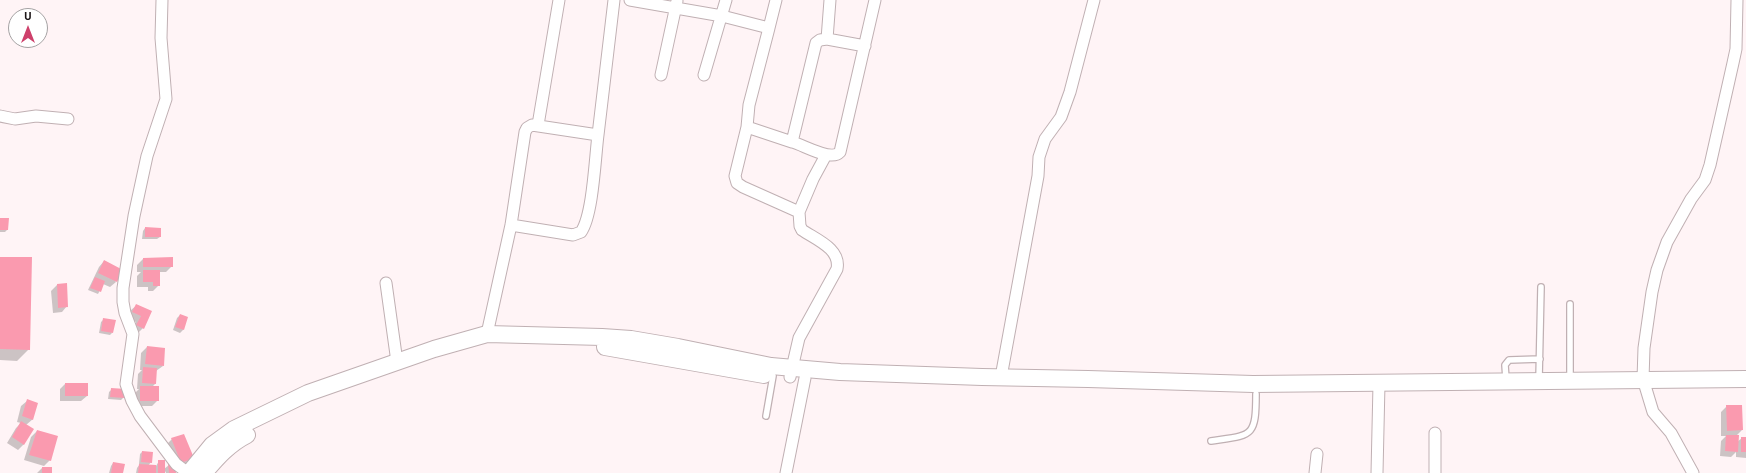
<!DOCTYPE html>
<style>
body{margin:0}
#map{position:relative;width:1746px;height:473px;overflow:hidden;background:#fff4f6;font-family:Roboto,sans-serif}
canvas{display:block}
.north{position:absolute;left:8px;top:8px;width:40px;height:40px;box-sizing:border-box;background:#fff;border:1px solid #a4a1a2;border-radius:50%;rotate:0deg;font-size:11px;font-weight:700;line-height:16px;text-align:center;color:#1b1516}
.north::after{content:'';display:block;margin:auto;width:14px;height:18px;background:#ce406b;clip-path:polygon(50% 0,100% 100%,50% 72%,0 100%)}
</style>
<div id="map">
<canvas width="1746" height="473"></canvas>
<div class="north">U</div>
</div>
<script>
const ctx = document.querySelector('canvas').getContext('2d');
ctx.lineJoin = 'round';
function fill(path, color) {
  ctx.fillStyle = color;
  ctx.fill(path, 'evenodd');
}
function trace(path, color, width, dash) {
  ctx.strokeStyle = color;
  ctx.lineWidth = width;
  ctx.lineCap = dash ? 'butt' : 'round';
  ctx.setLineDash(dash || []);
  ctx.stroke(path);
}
const shadow = new Path2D(`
 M0,219L7,230L5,232H0Z
 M145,228L160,237L157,239H142L143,231Z
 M0,258L29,349L17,361L0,360Z
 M143,259L172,266L166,272H159V285L153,291H148V287H137V276L141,272H137V265Z
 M104,261L116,282L110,287L103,284L98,294L88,290L99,267Z
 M66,284L67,306L62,312L53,313L51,291L57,285Z
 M137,305L151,312L143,328L137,334L131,331L136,322L127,318L131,310Z
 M180,315L187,318L183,330L180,333L173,330L177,318Z
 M104,319L112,333L110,335L99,333L101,322Z
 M147,347L163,366L156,371L155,384L152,387L158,400L152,406H135V393L139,389H137L138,374L142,370H140L141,353Z
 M65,384L87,396L81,401H60V389Z
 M112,389L124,397L121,400L108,399L109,392Z
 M27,401L33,419L26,425L24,444L18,450L7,443L16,428L21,423L17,422L21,406Z
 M1727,406L1742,430L1736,436L1737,442L1742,438H1746V458L1736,457V452L1731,457L1720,456L1721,441L1726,436H1721V412Z
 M37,431L50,460L44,466L24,460L31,437Z
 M172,439L192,458L187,463L174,468L175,473H166V471L165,473H136L137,468L140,464H139L140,454L142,452L151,462L148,466H156L159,461L164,469L169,465H174L166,445Z
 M113,463L122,473H109L111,466Z
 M42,468L51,473H37Z`);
const building = new Path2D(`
 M0,218H9L8,230H0Z
 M145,227L161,228V237H145Z
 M0,257H32L30,350L0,349Z
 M173,257V267H143V258Z
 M104,260L123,270L117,282L98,273Z
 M143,270H160V286H153V282H143Z
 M95,277L105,281L101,292L90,288Z
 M67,283L68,307L58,308L57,284Z
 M136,304L152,311L144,329L136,325L141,316L132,312Z
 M180,314L188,317L184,330L175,327Z
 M103,318L116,320L113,333L101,331Z
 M147,346L165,348L164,366L145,364Z
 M143,367L157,368L156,384L142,383Z
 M65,383H88V396H65Z
 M140,386H159V401H140Z
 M111,388L126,389L125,398L110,397Z
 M27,399L38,403L33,420L22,416Z
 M1726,405H1742L1743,430L1727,431Z
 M21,421L34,429L24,445L12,437Z
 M37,430L58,436L51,461L29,455Z
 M184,434L194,458L181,463L171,438Z
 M1726,435H1739L1738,452L1725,451Z
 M1741,437H1746V452H1741Z
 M142,451L153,452L152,463L141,462Z
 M158,460H165V473H158Z
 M113,462L125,464L123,473H111Z
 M139,464L156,465V473H138Z
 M168,464H175L176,473H169Z
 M42,467H52V473H42Z`);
const lane = new Path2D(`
 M1570,304V380
 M1506,379L1505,365L1509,360L1540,359
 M1539,379L1541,287
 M766,416L773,376
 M1211,441C1252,435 1256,438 1256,394`);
const street = new Path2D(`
 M162,0L161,38L166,99L147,156L134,216L123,288V302L125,313L133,334L126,384L132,401L140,416L176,464L188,473
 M630,0L722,16L769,28L749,105L747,127L735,176L737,183L743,187L799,212L800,226L802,230C817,240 841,249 837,269L799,338L790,377
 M769,28L776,0
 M827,39L830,0
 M661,75L677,1
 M704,75L726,0
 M0,116L15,119L36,116L68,119
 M538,125L559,0
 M747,127L792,142L816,43L820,40L827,39L865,46
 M792,142C804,145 831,162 840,152L875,0
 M799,212L813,179L826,155
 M511,225L573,235L581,232C593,215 595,158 598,135
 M386,283L397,362
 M487,334L511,225L525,132L527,128L532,125L598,135L614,0
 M1001,377L1038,176L1039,157L1045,139L1061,117L1070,92L1094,0
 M1435,433V473
 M786,473L805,378
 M1315,473L1317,454
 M1377,473L1379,384
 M1693,473L1671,433L1653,412L1643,379L1644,348L1652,292L1657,270L1667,242L1691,199L1705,180L1710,165L1733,63L1736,49L1737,0`);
const secondary = new Path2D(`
 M605,347L764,375
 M189,473L212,445L234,429L308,393L434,349L487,334L602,337L631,339L678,347L771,366L840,372L982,377L1088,379L1253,384L1746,379
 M204,473C217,458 229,444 247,435`);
fill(shadow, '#0003');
fill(building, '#fa9aaf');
trace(lane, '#c0b0b3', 8);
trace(street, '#c0b0b3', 13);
trace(secondary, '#c0b0b3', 18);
trace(lane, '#fff', 5.5);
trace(street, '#fff', 11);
trace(secondary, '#fff', 16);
</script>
